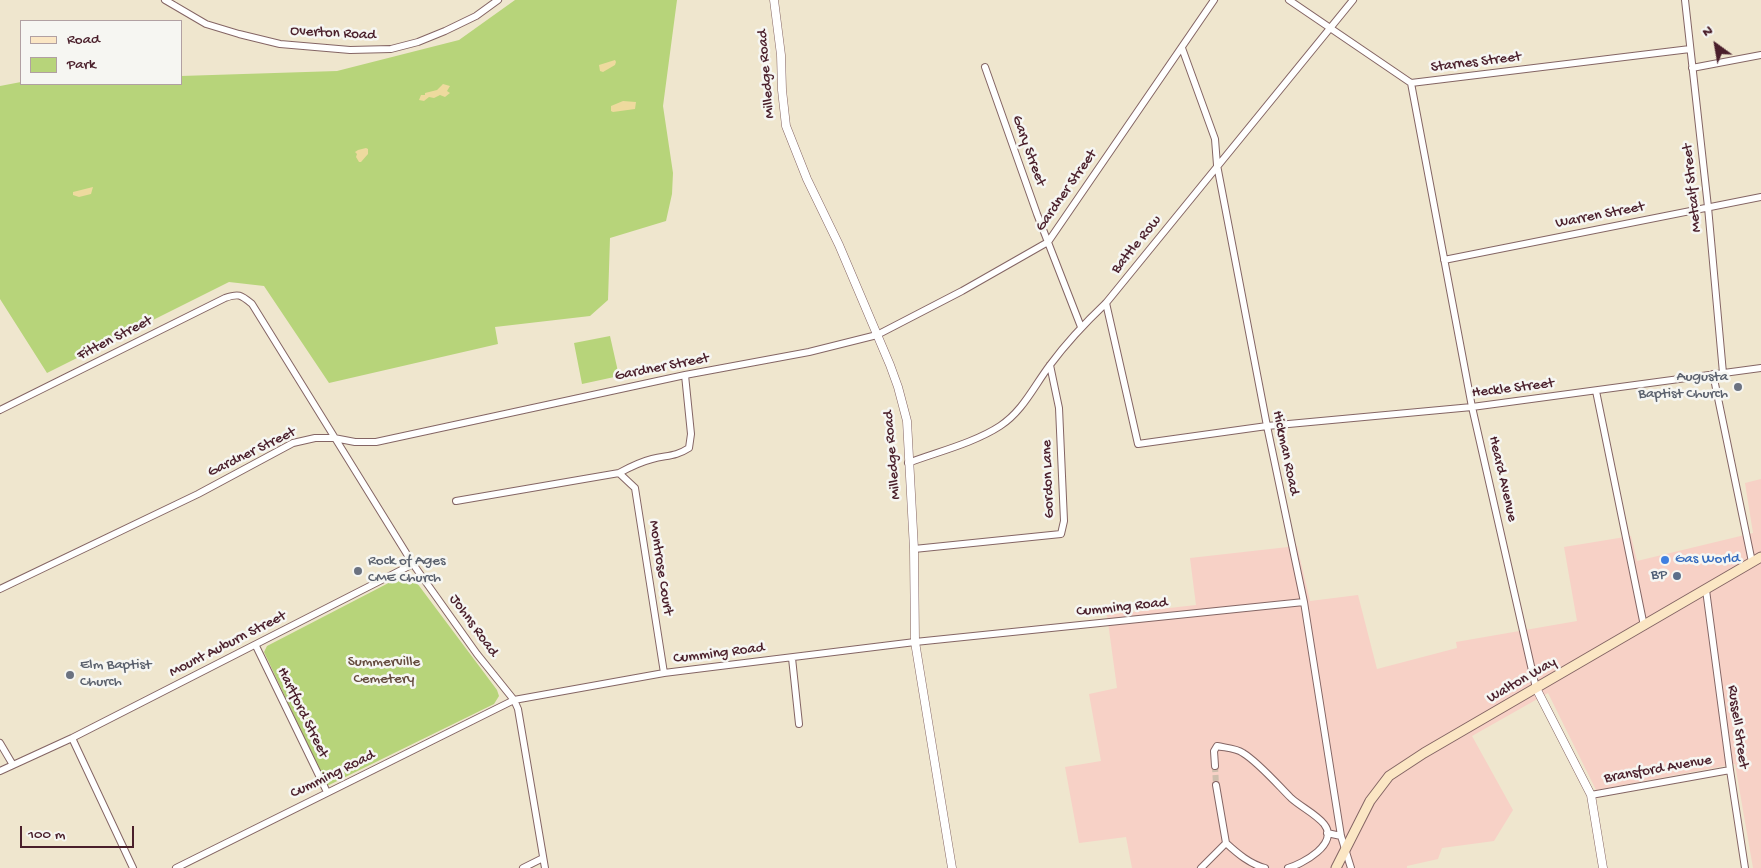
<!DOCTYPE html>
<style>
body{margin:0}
#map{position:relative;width:1761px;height:868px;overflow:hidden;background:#efe6ce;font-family:"Gochi Hand",sans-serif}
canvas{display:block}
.legend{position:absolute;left:20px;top:20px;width:162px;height:65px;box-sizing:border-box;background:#f6f6f2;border:1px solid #b1a0a2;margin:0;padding:6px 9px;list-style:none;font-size:15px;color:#4a1f2b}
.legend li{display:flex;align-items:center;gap:10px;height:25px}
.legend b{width:25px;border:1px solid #b1a0a2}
.north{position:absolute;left:1691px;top:20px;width:50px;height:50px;-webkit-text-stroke:4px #f6f6f2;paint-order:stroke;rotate:328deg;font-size:14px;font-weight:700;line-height:20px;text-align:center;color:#4a1f2b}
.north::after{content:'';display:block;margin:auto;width:18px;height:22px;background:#4a1f2b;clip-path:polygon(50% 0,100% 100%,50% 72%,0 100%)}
.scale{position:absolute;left:20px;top:826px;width:114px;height:22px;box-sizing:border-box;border:2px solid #4a1f2b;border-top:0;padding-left:6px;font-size:15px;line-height:18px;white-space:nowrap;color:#4a1f2b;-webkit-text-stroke:4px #f6f6f2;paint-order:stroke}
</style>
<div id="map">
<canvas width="1761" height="868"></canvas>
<ul class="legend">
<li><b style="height:6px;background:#fbe6c4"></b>Road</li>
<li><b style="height:14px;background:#b7d47a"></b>Park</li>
</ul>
<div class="north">N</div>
<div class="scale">100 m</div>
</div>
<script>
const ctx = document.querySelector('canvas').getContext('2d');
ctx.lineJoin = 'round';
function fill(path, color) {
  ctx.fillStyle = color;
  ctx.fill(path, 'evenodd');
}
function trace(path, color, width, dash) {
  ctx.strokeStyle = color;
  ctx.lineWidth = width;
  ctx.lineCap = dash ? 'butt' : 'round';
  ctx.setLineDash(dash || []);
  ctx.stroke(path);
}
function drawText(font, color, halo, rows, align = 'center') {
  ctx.font = font + ' "Gochi Hand",sans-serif';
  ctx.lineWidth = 5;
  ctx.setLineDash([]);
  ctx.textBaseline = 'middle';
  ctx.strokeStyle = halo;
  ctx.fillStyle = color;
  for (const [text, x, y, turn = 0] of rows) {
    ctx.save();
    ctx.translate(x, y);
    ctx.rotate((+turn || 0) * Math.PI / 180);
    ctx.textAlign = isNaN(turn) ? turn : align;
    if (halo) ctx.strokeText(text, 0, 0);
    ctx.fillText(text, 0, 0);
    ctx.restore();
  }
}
const built = new Path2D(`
 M1761,479V868H1753L1735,764L1596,790L1548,693L1472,736L1513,810L1494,841L1442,848L1438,859L1407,866V868H1132L1126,837L1079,843L1065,767L1101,761L1089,694L1117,688L1107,615L1196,605L1190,558L1297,546L1310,601L1358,595L1377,669L1457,648L1456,642L1577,621L1564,547L1631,536L1637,561L1753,533L1745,483Z`);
const green = new Path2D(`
 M515,0H677L663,106L673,173L672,194L666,221L610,238L608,300L590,316L495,327L498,344L329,383L264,286L229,282L47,373L0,299V86L21,82V84H181V76L337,71L459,40Z
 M610,336L619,376L582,384L574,343Z
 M404,575H411L497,690L499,696L494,704L327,786L264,652L267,646Z`);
const sand = new Path2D(`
 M615,60L616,62L615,65L603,72L600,71L599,65Z
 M443,84L450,86L447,91L450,93L445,97L440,95L434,98L429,97L424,101L419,100L421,95H425V93L437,90Z
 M623,101L636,102L635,109L613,112L611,111V106Z
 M366,148L368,149V154L361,162H359L356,157L357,154L355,152L358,150Z
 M93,187L91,194L79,197L73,195V192Z`);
const minorTunnel = new Path2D(`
 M1215,766L1216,785`);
const minor = new Path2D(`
 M165,0L206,24L239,34L280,44L350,50L391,49L418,42L445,31L476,16L498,0
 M1289,0L1411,83L1690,49
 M1685,0L1708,207L1723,373
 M1182,48L1215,139L1217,165L1267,426L1304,602L1341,836L1351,868
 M985,67L1037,214L1081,327
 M1692,68L1761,55
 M1411,83L1472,407L1536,688
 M1444,260L1761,197
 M1106,303L1138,444L1267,426L1472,407L1761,368
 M1713,374L1752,562
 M1596,391L1644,626
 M0,410L225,298C239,293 241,295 252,304L413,564L477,654L514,700L518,709L545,868
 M908,463C937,452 974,443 1000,426C1023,411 1034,386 1050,365C1067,342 1086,322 1106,303L1353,0
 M619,473L635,488L664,673
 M456,501L619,473C630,467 640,462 652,459C667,455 675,457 689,448L691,434L685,375
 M914,549L1061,534L1064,521L1059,408L1050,365
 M0,589L198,494L293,443L315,438H334L355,442H376L685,375L809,352L877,335L962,291L1048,242L1214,0
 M1706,590L1730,770L1745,868
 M256,646L327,792
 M792,658L799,724
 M72,738L133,868
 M0,743L13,765
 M1215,766L1214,751L1217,746C1226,748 1236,748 1243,753C1258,762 1278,785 1291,798C1301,807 1316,814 1324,824C1340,844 1302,864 1288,868
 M0,771L72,738L413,564
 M1591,795L1730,770
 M1327,833L1341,836
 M1226,843C1238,854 1250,864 1265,868
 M176,868L514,700L664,673L704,668L915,642L1304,602
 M523,868L543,858
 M1201,868L1226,843L1216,785`);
const tertiary = new Path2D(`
 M774,0L781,55L782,90L786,126L807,179L839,245L890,365L898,387L907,421L914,549L915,642L952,868
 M1536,688L1591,795L1603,868`);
const secondary = new Path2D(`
 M1336,868L1370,801L1389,776L1424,753L1761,557`);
const markers = [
 [1738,387,5,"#6b7280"],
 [1665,560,5,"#3f7fe0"],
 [358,571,5,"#6b7280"],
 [1677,576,5,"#5c6f8a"],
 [70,675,5,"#6b7280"]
];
const streetNames = [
 ["Overton Road",333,34,3],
 ["Starnes Street",1476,63,-7],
 ["Milledge Road",767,74,-95],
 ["Gary Street",1028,151,70],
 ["Metcalf Street",1693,188,-96],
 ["Gardner Street",1067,191,-55],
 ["Warren Street",1600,216,-11],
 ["Battle Row",1137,245,-51],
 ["Fitten Street",115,339,-27],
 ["Gardner Street",662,368,-11],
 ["Heckle Street",1513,389,-7],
 ["Gardner Street",252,453,-26],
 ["Hickman Road",1285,453,78],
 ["Milledge Road",893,455,-95],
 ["Gordon Lane",1049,479,-92],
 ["Heard Avenue",1502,479,77],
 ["Montrose Court",660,568,81],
 ["Cumming Road",1122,608,-6],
 ["Johns Road",473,626,54],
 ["Mount Auburn Street",228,645,-27],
 ["Cumming Road",719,654,-7],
 ["Walton Way",1522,681,-30],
 ["Hartford Street",302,713,64],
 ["Russell Street",1737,727,82],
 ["Bransford Avenue",1658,770,-10],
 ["Cumming Road",333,775,-26]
];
const worshipNames = [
 ["Augusta",1728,378,"right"],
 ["Baptist Church",1728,395,"right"],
 ["Rock of Ages",368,562],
 ["CME Church",368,579],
 ["Elm Baptist",80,666],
 ["Church",80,683]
];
const shopNames = [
 ["Gas World",1675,560]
];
const serviceNames = [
 ["BP",1667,576]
];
const parkNames = [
 ["Summerville",384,663],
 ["Cemetery",384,680]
];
fill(built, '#f7d1c6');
fill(green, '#b7d47a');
fill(sand, '#eeda9e');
trace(minorTunnel, '#cebead', 6, [6, 3]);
trace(minor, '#846564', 8);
trace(tertiary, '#846564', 9);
trace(secondary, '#846564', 11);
trace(minor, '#fff', 6);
trace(tertiary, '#fff', 8);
trace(secondary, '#fbe6c4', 9);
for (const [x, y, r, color] of markers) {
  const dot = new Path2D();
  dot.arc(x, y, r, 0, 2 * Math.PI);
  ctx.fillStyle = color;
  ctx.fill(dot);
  trace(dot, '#f6f6f2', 2);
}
drawText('15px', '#4a1f2b', '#f6f6f2', streetNames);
drawText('15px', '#5b616d', '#f6f6f2', worshipNames, 'left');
drawText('15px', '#366cbe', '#f6f6f2', shopNames, 'left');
drawText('15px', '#4e5e75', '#f6f6f2', serviceNames, 'right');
drawText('15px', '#654c3f', '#f6f6f2', parkNames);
</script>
